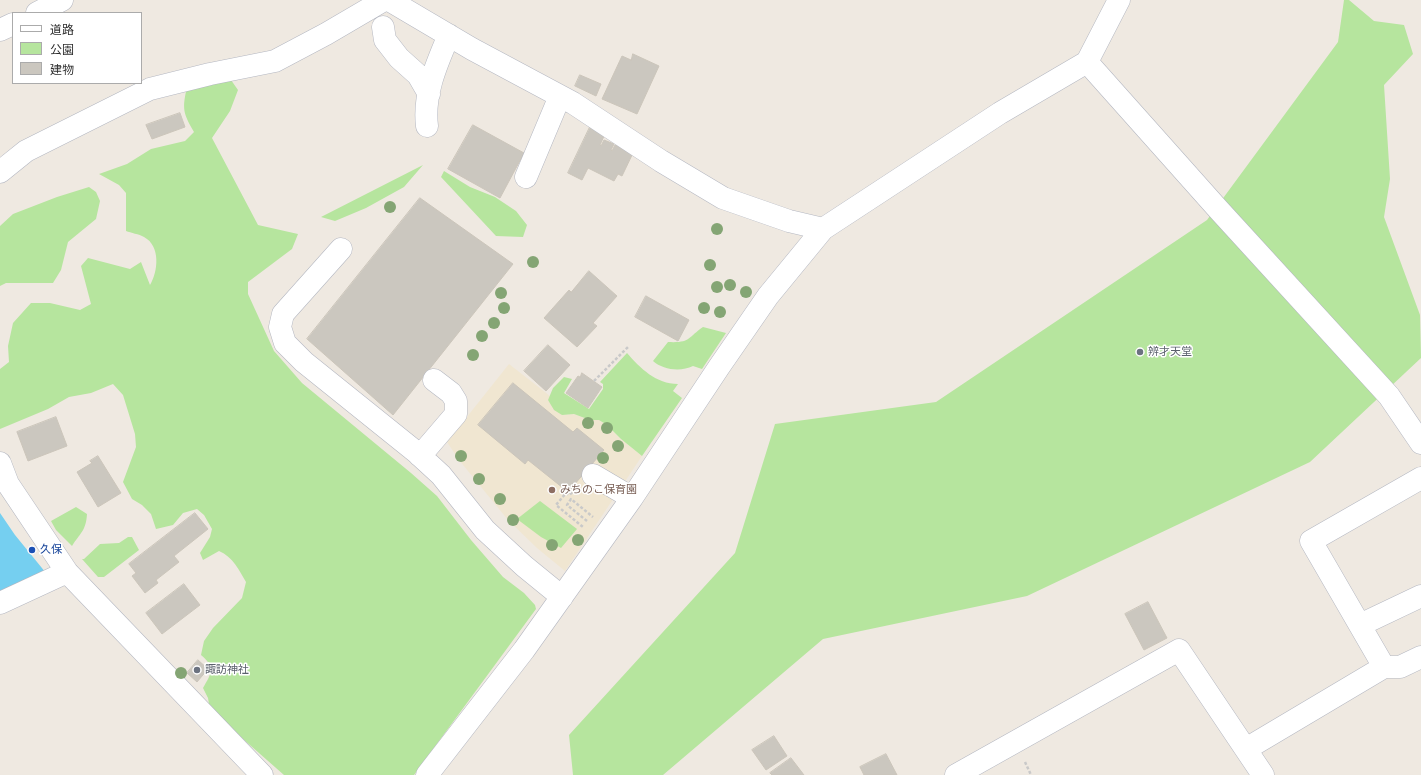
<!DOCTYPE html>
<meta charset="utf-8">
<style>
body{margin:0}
#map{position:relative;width:1421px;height:775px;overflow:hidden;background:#efe9e1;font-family:"IBM Plex Sans","Noto Sans JP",sans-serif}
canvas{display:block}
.legend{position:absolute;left:12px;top:12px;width:130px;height:72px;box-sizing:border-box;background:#fff;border:1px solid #ababab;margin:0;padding:5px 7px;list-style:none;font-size:12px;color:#2e2e2e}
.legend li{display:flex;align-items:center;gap:8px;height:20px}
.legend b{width:20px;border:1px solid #ababab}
</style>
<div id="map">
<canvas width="1421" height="775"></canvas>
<ul class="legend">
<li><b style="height:5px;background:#fff"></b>道路</li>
<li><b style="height:11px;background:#b6e59e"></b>公園</li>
<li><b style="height:11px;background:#cbc7bf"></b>建物</li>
</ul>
</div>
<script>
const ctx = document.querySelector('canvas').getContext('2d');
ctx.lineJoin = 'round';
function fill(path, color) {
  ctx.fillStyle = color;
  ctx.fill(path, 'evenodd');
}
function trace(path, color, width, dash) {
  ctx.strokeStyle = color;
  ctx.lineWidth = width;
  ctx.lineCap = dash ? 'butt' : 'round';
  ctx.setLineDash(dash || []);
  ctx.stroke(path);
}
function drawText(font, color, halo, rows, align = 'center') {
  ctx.font = font + ' "IBM Plex Sans","Noto Sans JP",sans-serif';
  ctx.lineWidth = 3;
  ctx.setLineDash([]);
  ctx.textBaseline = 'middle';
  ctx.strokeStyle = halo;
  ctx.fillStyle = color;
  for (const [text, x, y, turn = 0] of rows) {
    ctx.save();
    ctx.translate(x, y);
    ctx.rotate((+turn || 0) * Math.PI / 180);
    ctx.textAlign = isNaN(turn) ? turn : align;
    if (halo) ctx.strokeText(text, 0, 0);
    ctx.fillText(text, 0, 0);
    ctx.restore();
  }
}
const education = new Path2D(`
 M509,364L550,396L548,400L562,415L574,414L590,420H599L607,425L621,439L642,456L565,571L537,548L508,520L459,460L447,442Z`);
const green = new Path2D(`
 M1344,0H1349L1374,21L1404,25L1413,54L1384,85L1390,179L1384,217L1420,315L1421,358L1310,462L1027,596L823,639L663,775H573L569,735L735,553L775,424L936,402L1207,220L1338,42Z
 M231,80L238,90L230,111L212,138L258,225L298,234L292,249L248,282V294L274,351L302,383L411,473L437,496L471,540L503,577L524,593L535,605L536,609L414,775H284L210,710L208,698L203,688C212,672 216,668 201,655L204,641L213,628L242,598L246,582C239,570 233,557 219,551L203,560L200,553L210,537L212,529L204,515L197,509L183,513L173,525L156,529L151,514L142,505L132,499L123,482L136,447L135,434L123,395L113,384L91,393L69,397L48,409L0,429V369L9,362L8,346L13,323L31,303H50L80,310L91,304L81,266L88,258L130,269L141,262L150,285C158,272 161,246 144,237C139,234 131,233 126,231V193L119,185L99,174L127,164L151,149L185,141L194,132C183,113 182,109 187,87Z
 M423,165L404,187L366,208L335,221L321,217Z
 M444,171L470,187L495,197L516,211L527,225L523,237L496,236L441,177Z
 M89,187L96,192L100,201L96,219L68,242L61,270L53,283H6L0,286V226L13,214L57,197Z
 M703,327L726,333L702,369L693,366C681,372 663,370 653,361L668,342C691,343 687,338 703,327Z
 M627,353C640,368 656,384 678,384L673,391L682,398L642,456L621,439L607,425L599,420H590L574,414L562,415L554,410L548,400L553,388L564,377L572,379L564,393L589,409L603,389V384L600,382Z
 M540,501L577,529L561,548L541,537L517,519Z
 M76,507L87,514C86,531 80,533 72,546L56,530L51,521Z
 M128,537H132L139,550L104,577H98L82,559H84L100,544L119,543Z`);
const water = new Path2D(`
 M0,513L15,535L46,573L0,594Z`);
const building = new Path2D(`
 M633,54L659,66L637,114L602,99L622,56L631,60Z
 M580,75L601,84L596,96L575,86Z
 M180,113L185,127L152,139L146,125Z
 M473,125L524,153L500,198L448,169Z
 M590,127L605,134L600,145L601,146L604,140L614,144L611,150L612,151L615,145L633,153L622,176L618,174L614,181L588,168L582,180L568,173Z
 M420,198L513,264L393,415L307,339Z
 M589,271L617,296L593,323L597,326L577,347L544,318L569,290L571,292Z
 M646,296L689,320L678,341L635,317Z
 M548,345L570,365L546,391L524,371Z
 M582,373L602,387L588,408L566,393L578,376L580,377Z
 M513,383L573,432L577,428L604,450L568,492L528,460L525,464L478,425Z
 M56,417L67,446L28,461L17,432Z
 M98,456L121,493L98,507L77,472L92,463L90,461Z
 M195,513L208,529L174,556L179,562L156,580L158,583L145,593L132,576L136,573L129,564Z
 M184,584L200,605L162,634L146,613Z
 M1148,602L1167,638L1144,650L1125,614Z
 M198,660L208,669L197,682L187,673Z
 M774,736L787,756L766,770L752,750Z
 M886,754L897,775H864L860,767Z
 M791,758L804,775H772L770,773Z`);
const path = new Path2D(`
 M594,381L629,346
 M576,489L569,495L566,493L556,505L583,527
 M587,521L567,505L571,499L593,517
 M1025,762L1031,775`);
const minor = new Path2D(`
 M389,0L472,49L573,103L661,161L723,198L789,221L823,229
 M37,13L62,0
 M383,27L385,40L399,58L418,75L429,94
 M0,30L13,24
 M1087,62L1218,209L1389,396L1421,443
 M427,126C423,94 437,63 449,35
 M0,172L26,151L150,89L210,74L275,61L326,34L384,0
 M526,177L560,96
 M341,249L283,314L280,327L285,343L304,362L416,452L441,475L485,530L524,566L562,597
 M420,456L456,414V401L451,393L434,380
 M0,463L8,484L67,572L262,775
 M593,475L632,498
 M0,603L67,572
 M1360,625L1421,596
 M1384,667L1311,541L1421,478
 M1246,749L1384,667H1400L1421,657
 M427,775L524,650L632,498L719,367L768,296L823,229L1000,113L1087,62L1119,0
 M956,775L1179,650L1263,775`);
const trees = [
 [390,207],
 [717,229],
 [533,262],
 [710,265],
 [730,285],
 [717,287],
 [746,292],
 [501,293],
 [504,308],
 [704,308],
 [720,312],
 [494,323],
 [482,336],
 [473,355],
 [588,423],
 [607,428],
 [618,446],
 [461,456],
 [603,458],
 [479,479],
 [500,499],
 [513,520],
 [578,540],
 [552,545],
 [181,673]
];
const markers = [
 [1140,352,4,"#6b7280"],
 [552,490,4,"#8d6e63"],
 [32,550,4,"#1a4fb4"],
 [197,670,4,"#6b7280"]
];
const worshipNames = [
 ["辨才天堂",1148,352],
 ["諏訪神社",205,670]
];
const educationNames = [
 ["みちのこ保育園",560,490]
];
const transitNames = [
 ["久保",40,550]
];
fill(education, '#f0e6d1');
fill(green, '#b6e59e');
fill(water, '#75cff0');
fill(building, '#cbc7bf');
trace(building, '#cbc5ba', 1);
trace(minor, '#b4b7c1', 23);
trace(path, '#c9c9c9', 2.5, [3, 2]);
trace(minor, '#fff', 22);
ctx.fillStyle = '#84a574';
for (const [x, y] of trees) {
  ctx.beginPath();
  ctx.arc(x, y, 6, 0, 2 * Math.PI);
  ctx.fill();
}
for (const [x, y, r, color] of markers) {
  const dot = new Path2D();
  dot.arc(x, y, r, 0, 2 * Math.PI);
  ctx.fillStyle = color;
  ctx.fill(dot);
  trace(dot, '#fff', 1.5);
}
drawText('11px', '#5b616d', '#fff', worshipNames, 'left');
drawText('11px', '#785e54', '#fff', educationNames, 'left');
drawText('11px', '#164399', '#fff', transitNames, 'left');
</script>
